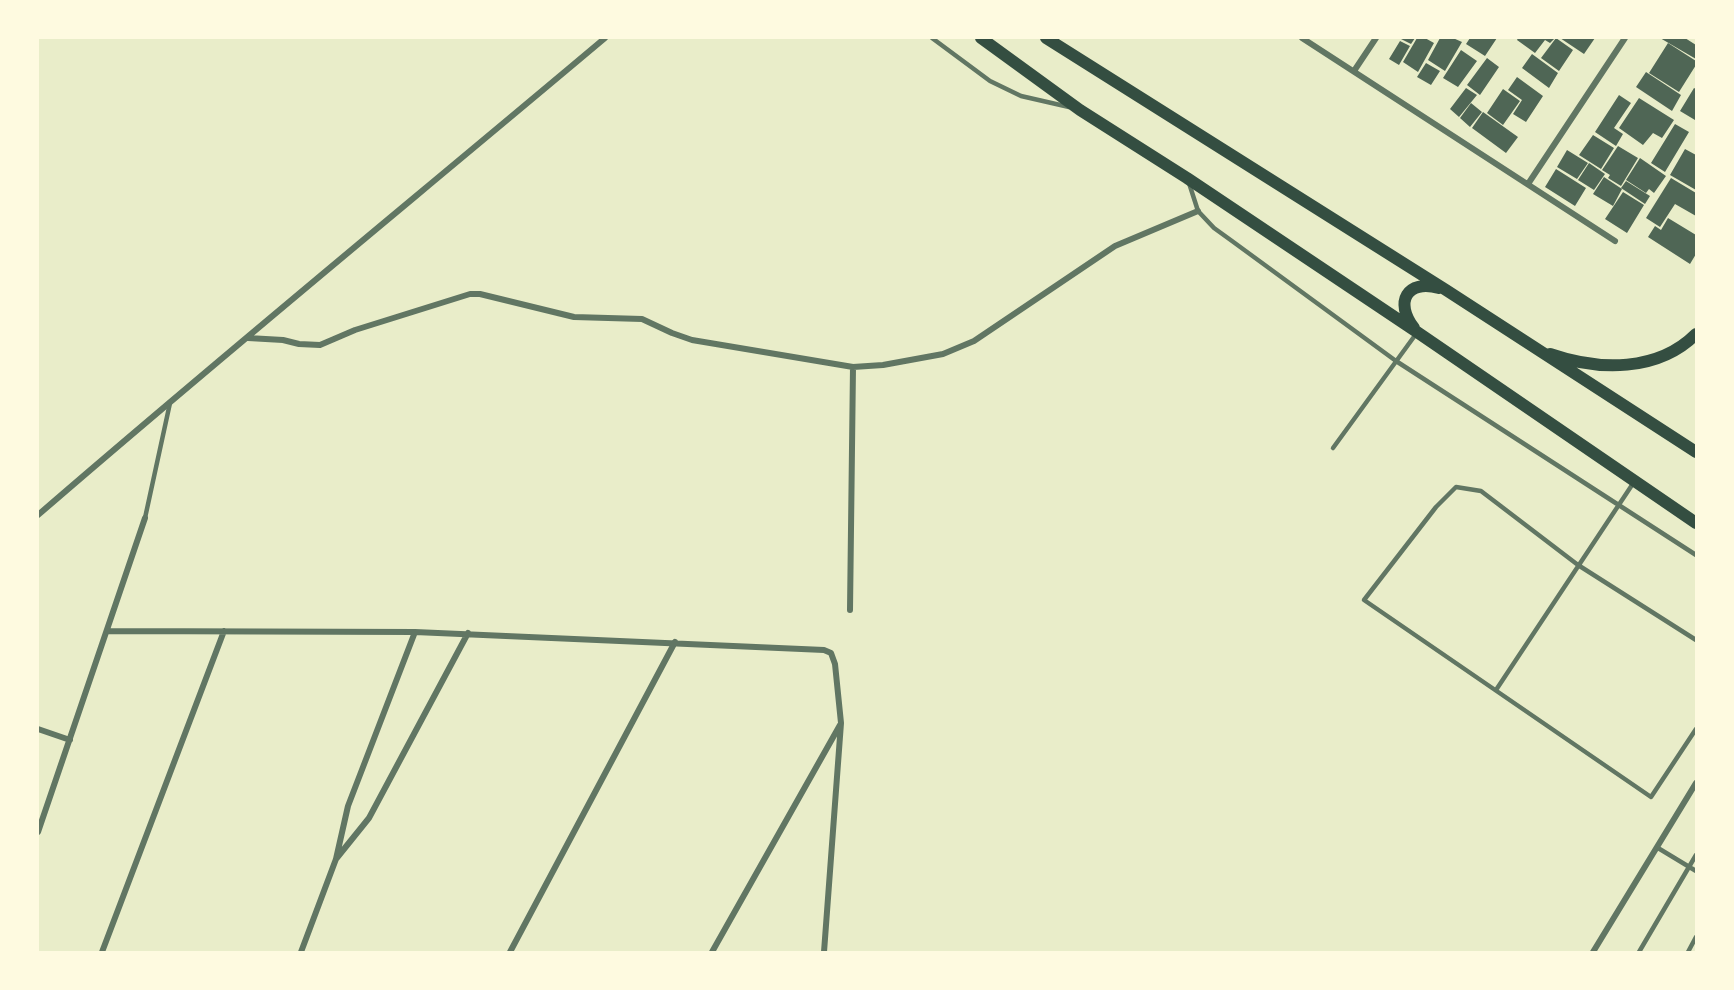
<!DOCTYPE html>
<style>
body{margin:0}
#map{position:relative;width:1734px;height:990px;overflow:hidden;background:#e9edc9;font-family:Roboto,sans-serif}
canvas{display:block}
.frame{position:absolute;inset:0;border:39px solid #fefae0;pointer-events:none}
</style>
<div id="map">
<canvas width="1734" height="990"></canvas>
<div class="frame"></div>
</div>
<script>
const ctx = document.querySelector('canvas').getContext('2d');
ctx.lineJoin = 'round';
function fill(path, color) {
  ctx.fillStyle = color;
  ctx.fill(path, 'evenodd');
}
function trace(path, color, width, dash) {
  ctx.strokeStyle = color;
  ctx.lineWidth = width;
  ctx.lineCap = dash ? 'butt' : 'round';
  ctx.setLineDash(dash || []);
  ctx.stroke(path);
}
const building = new Path2D(`
 M1399,38H1415L1411,44Z
 M1417,38H1425L1434,43L1418,72L1403,62Z
 M1440,38H1453L1462,42L1445,71L1428,60Z
 M1470,38H1497L1485,56L1466,44Z
 M1518,38H1555L1550,43L1545,40L1535,53L1517,40Z
 M1556,38L1573,50L1559,71L1541,58Z
 M1560,38H1595L1584,54Z
 M1660,38H1685L1696,45V59Z
 M1400,41L1410,46L1399,65L1389,59Z
 M1668,43L1696,61V65L1679,92L1649,73Z
 M1461,50L1477,61L1458,87L1443,78Z
 M1532,54L1558,73L1549,88L1522,68Z
 M1487,58L1499,67L1480,95L1467,85Z
 M1426,63L1440,71L1431,85L1417,77Z
 M1646,72L1681,95L1672,111L1636,87Z
 M1517,77L1543,96L1526,122L1513,114L1522,100L1508,90Z
 M1466,88L1477,95L1459,117L1450,109Z
 M1694,88L1696,89L1695,120L1680,111Z
 M1503,89L1520,101L1503,125L1487,113Z
 M1619,95L1631,103L1614,128L1623,134L1616,146L1595,132Z
 M1639,98L1674,120L1662,138L1653,133L1643,145L1619,128Z
 M1471,103L1482,112L1470,127L1460,118Z
 M1483,112L1518,137L1506,153L1472,128Z
 M1675,124L1689,132L1665,172L1651,163Z
 M1593,135L1614,148L1601,169L1579,155Z
 M1618,146L1638,158L1621,186L1608,178L1610,175L1602,170Z
 M1685,149L1696,155V190L1670,175Z
 M1567,150L1588,163L1577,179L1557,167Z
 M1640,158L1666,176L1654,193L1649,189L1646,193L1626,180Z
 M1589,163L1605,174L1594,190L1578,180Z
 M1556,169L1586,188L1575,206L1545,187Z
 M1604,177L1622,189L1613,206L1593,194Z
 M1671,178L1696,193V216L1675,204L1660,227L1646,218Z
 M1626,181L1650,196L1645,204L1621,188Z
 M1623,192L1644,205L1627,233L1605,219Z
 M1668,218L1696,235V254L1690,264L1648,237L1655,226L1661,230Z`);
const service = new Path2D(`
 M932,38L990,81L1021,96L1069,107
 M1189,183L1198,211L1214,228L1232,241L1396,361L1696,555
 M1333,448L1416,334
 M145,518L170,403
 M1696,640L1578,565L1481,491L1456,487L1436,507L1364,600L1651,797L1696,729
 M1496,690L1634,482
 M1658,848L1696,871
 M1639,952L1696,855
 M1688,952L1696,937`);
const minor = new Path2D(`
 M1302,38L1615,241
 M1354,71L1376,38
 M1528,184L1625,38
 M248,338L283,340L299,344L320,345L355,330L470,294H480L574,317L642,319L672,333L692,340L853,367L883,365L943,354L974,341L1115,246L1198,211
 M38,515C225,353 416,197 605,38
 M850,610L853,367
 M107,631L415,632L824,650L831,653L835,664L841,723L824,952
 M38,729L70,740
 M38,832L145,518
 M336,859L369,818L468,633
 M102,952L224,631
 M301,952L336,859L348,806L415,632
 M510,952L675,642
 M712,952L840,725
 M1593,952L1696,783`);
const secondary = new Path2D(`
 M981,38L1080,110L1187,178L1417,332L1696,523
 M1046,38L1446,290L1696,452
 M1414,328C1394,302 1407,279 1439,288
 M1550,354C1599,371 1658,372 1696,334`);
fill(building, '#4f6655');
trace(service, '#617663', 4.5);
trace(minor, '#617663', 6);
trace(secondary, '#344e41', 12);
</script>
